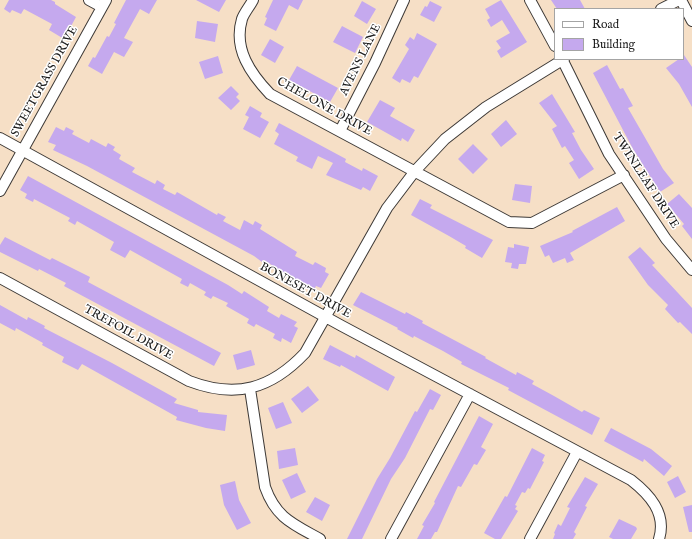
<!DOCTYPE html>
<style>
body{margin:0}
#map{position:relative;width:692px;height:539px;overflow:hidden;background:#f6dfc6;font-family:"IM FELL English",serif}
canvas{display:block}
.legend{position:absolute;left:554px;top:8px;width:130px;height:52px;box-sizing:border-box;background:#fff;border:1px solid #a4a4a4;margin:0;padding:5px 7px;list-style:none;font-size:12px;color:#1c1c1c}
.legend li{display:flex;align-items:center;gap:8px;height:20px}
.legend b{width:20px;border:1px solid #a4a4a4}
</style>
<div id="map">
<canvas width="692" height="539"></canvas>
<ul class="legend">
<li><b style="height:5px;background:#fff"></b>Road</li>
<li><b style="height:11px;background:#c5a9ee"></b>Building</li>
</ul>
</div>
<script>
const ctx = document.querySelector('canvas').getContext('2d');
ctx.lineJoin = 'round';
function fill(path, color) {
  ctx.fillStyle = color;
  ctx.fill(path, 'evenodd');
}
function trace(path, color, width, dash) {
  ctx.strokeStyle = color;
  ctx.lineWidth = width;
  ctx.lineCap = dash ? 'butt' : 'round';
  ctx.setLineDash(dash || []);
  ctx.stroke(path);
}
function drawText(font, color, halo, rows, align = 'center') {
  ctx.font = font + ' "IM FELL English",serif';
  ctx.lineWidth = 3;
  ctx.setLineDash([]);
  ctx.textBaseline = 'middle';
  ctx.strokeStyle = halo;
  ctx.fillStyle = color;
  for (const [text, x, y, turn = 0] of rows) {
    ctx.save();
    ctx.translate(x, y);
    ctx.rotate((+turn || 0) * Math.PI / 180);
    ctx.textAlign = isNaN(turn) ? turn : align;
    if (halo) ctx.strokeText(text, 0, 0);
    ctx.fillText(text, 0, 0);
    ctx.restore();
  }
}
const building = new Path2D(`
 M9,0H51L55,2V4L76,17L64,39L49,30L52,24L24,9L21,14L12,10L10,13L4,9Z
 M126,0H157L149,14L140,9L124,38L133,42L124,57L114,52L102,74L88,66L93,57L95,58L107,36L109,37L116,24L114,23Z
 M196,0H226L219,12Z
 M273,0H303L298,10L289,5L276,31L264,25L267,18L265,17Z
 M501,0L527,42L501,58L497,51L501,48L496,41L510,33L502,20L491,27L487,20L490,18L485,9Z
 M551,0H580L585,9H557Z
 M362,1L376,9L367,24L354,16Z
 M430,1L442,7L434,22L420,15L425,6L427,7Z
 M197,21L218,24L215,42L195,38Z
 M342,26L363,37L355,53L333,42Z
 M417,33L437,44L418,78L414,76L410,83L402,79L400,83L392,78L409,49L405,45L410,37L414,40Z
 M270,39L284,47L275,63L261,55Z
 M684,55L692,67V107L679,84L666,68L679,59H683Z
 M218,56L223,73L205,79L199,62Z
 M607,65L620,89L623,88L633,106L628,108L663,169L674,183L660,192L633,149L593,73Z
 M297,66L338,88L330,102L289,80Z
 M231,86L239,94L236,97L240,101L231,110L218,98Z
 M552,94L575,132L572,133L581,150L594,169L579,179L569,163L574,160L565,146L562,148L552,129L557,126L539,103Z
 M380,100L395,108L390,116L415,130L408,142L402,138L401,141L367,122Z
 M250,106L262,113L260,117L269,122L260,138L243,129L249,117L245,115Z
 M506,120L517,134L501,147L491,134Z
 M279,123L346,159L345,162L362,171L363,168L378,176L370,191L363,187L361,190L326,175L333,163L318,156L312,169L296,161L298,157L274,144L279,134L275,131Z
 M56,127L64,131L66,127L74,131L72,134L89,143L91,139L106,147L108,143L115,147L113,150L121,155L119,159L135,168L132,172L155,184L157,180L165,185L163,189L175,195L177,192L217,215L218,213L226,217L223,221L240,230L244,220L253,225L255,221L262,225L260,229L297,252L295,256L313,265L315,262L326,268L325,272L329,274L321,288L316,286L314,290L277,269V268L263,260L262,262L254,256L87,166L53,150L56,145L48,142Z
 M473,144L488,159L473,174L458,159Z
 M28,176L228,285L242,294L244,291L269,307L267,311L279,318L281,314L297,322L294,326L298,328L291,343L282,338L281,342L273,338L275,334L256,324L254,327L247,323L249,319L226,306L228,303L213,296L211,299L204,295L206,292L190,283L188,287L180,283L182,279L130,250L125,258L110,250L114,242L77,221L75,225L68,221L70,218L34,199L33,202L25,198L27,194L20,190Z
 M515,184L532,186L530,203L512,200Z
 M679,194L692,208V239L682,226L684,224L667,204Z
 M420,199L432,205L430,208L493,240L482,258L465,248L466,246L449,236L411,215Z
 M617,207L625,221L570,253L574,260L567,263L565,258L553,263L549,255L545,257L540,246L573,232L572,231Z
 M5,237L50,260L52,258L90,277L88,282L221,353L214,366L64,286L66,283L39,269L38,271L0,252V245Z
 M514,244L529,247L526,264H519L518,269L511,268L512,263L505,262L508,247L514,248Z
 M640,247L655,263L652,265L692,308V334L680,322L678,323L665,309L668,305L648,285L628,257Z
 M361,292L405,314L406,312L423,321L422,323L486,357L485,358L516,375L517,372L534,381L532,384L554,396L582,412L584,410L600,418L592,435L508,390L509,388L461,364L462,362L443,351L414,336L413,338L397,329L398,328L353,305Z
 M0,305L27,320L28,317L45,326L44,328L112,363L177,399L174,403L198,410V412L227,415L225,431L206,428L176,420L177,417L82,364L78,370L62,362L64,357L42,345L43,343L16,328L15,331L0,323Z
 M330,345L355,358L356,355L395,377L388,391L341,365L340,367L323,359Z
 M251,350L255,365L237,370L233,355Z
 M308,386L319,400L302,413L291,399Z
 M430,389L441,395L433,410L430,409L405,458L391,479L362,539H347L377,479L390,458L415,411L417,412Z
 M283,402L292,423L276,429L268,408Z
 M479,416L493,424L481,447L486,450L477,465L474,464L461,487L458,486L437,532H435L431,539H417L424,526L422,525L435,503L434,502Z
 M611,428L651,449L672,466L664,476L644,459L643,462L604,441Z
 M295,448L298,465L279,469L277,451Z
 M532,448L545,455L542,461L544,462L530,489L528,488L525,493L522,492L515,505L517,506L515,509L518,511L501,539H495L484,533L505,496L507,497Z
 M297,473L306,492L291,499L282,480Z
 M678,476L686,492L675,498L667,482Z
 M585,477L598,484L585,506L587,507L574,532L576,534L573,539H553L555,534L554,533L558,524L561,526L570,508L567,507Z
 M235,481L239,500L251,523L237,530L224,505L220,485Z
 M315,497L330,505L322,521L306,512Z
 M692,505V532H689L683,507Z
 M619,519L636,527L637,529L631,539H613L609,537Z`);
const street = new Path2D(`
 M89,0L102,7
 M253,0C250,6 244,13 242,19C233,49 251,74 270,94L509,222L532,223L624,175
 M530,0L555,46
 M681,0L692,21
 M661,9L679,0
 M562,59L609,154L666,239L692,270
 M340,131L375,63L404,0
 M0,138L342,326L631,480C649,494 667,513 659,539
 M0,191L106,0
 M0,278L189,381C236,399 271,389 305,353L387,208L415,171L445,139L486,107L564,59
 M250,389L265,487C276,518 293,524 320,539
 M391,539L470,394
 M530,539L577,452`);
const streetNames = [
 ["AVENS LANE",361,60,-64],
 ["SWEETGRASS DRIVE",45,82,-61],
 ["CHELONE DRIVE",324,107,29],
 ["TWINLEAF DRIVE",645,181,57],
 ["BONESET DRIVE",305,291,29],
 ["TREFOIL DRIVE",128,333,29]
];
fill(building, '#c5a9ee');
trace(street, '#3d3936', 12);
trace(street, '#fff', 10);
drawText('12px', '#1c1c1c', '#fff', streetNames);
</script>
